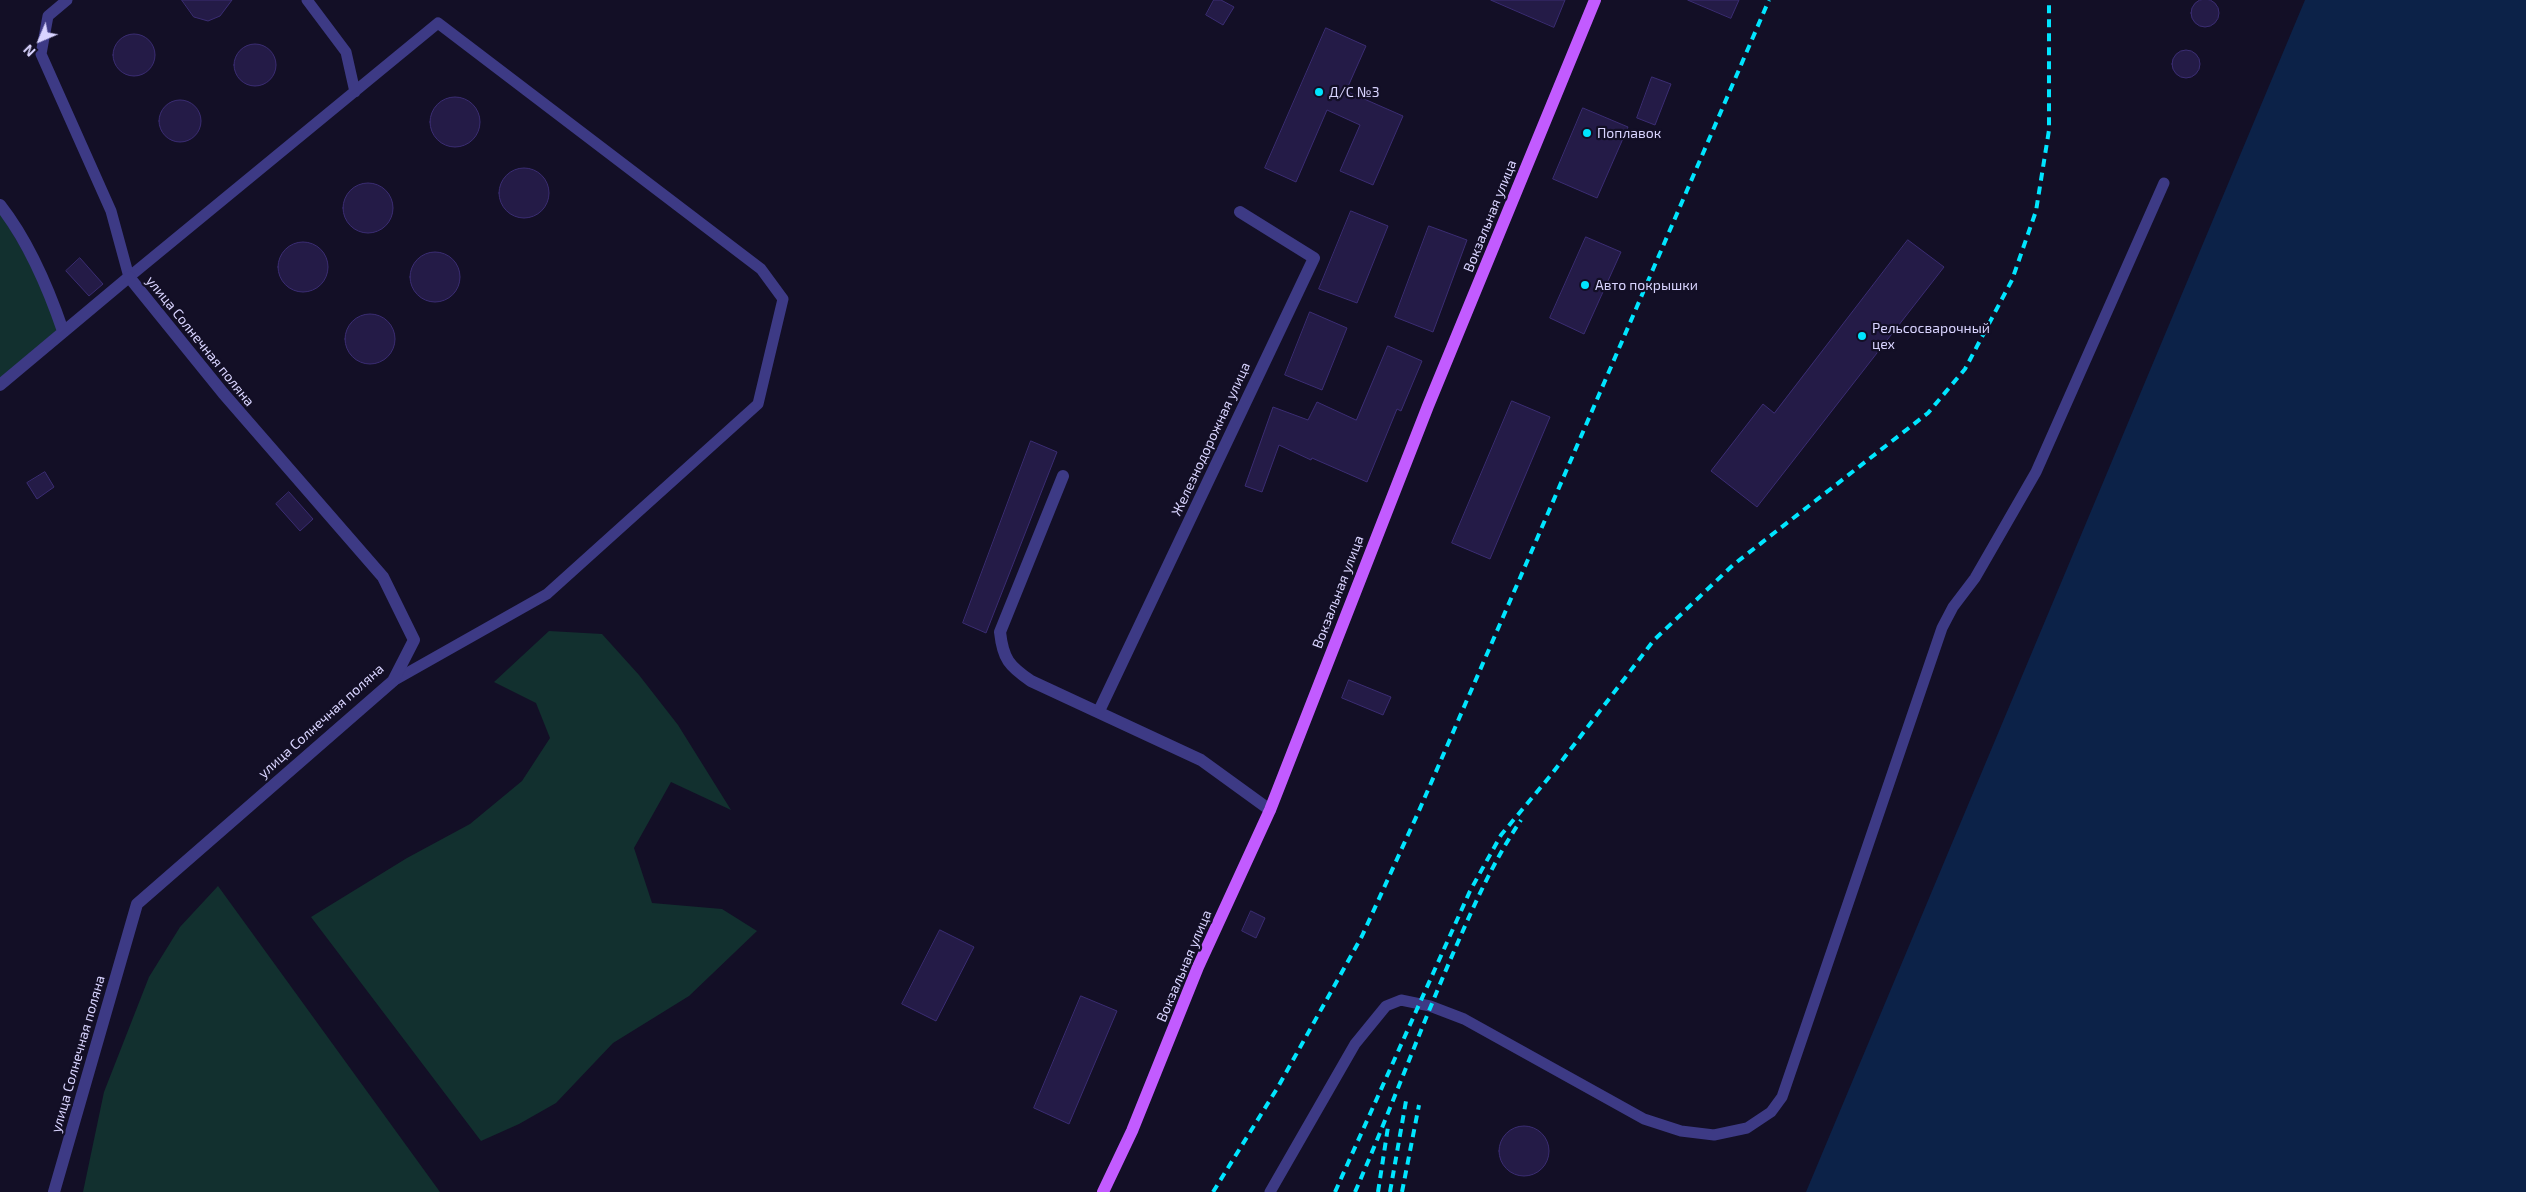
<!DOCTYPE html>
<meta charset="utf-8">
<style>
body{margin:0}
#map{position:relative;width:2526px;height:1192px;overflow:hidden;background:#130f26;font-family:"Exo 2",sans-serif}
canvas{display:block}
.north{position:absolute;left:15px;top:15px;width:50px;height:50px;-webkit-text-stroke:4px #130f26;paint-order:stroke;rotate:225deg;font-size:14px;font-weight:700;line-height:20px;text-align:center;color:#d9d4ff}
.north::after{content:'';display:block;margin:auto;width:18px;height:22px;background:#d9d4ff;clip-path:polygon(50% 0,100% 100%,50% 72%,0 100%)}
</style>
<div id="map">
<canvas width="2526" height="1192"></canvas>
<div class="north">N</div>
</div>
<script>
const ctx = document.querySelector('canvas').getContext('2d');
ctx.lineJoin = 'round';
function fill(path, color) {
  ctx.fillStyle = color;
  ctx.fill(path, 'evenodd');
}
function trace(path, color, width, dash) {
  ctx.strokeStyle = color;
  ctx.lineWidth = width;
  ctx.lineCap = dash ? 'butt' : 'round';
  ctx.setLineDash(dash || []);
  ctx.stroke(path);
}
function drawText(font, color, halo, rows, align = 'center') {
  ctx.font = font + ' "Exo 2",sans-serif';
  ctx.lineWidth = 4.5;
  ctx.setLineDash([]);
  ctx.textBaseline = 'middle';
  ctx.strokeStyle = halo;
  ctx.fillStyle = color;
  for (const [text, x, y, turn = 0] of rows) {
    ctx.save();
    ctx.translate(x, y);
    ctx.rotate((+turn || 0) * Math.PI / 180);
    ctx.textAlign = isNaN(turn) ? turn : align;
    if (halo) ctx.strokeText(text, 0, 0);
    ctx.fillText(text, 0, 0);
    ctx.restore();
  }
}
const green = new Path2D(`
 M0,212L42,284L57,330L0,378Z
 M549,631L602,634L639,675L678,725L731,810L671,782L634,848L652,903L722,909L757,931L689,996L613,1043L556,1103L519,1124L481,1141L311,917L407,858L470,824L522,781L550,738L536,703L494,682Z
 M218,886L440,1192H83L104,1092L149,977L180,927Z`);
const water = new Path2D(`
 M2305,0H2526V1192H1806Z`);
const building = new Path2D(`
 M2191 13a14 14 0 1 1 28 0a14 14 0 1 1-28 0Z
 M182,0H232L220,16L208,21L194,17Z
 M1214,0H1221L1234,7L1223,25L1206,15Z
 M1491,0H1565L1554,27Z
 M1688,0H1739L1731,18Z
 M1326,28L1366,46L1346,91L1403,116L1373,185L1340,171L1360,125L1327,110L1296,182L1265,168Z
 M113 55a21 21 0 1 1 42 0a21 21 0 1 1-42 0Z
 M234 65a21 21 0 1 1 42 0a21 21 0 1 1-42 0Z
 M2172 64a14 14 0 1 1 28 0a14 14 0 1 1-28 0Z
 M1652,77L1671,84L1655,125L1637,118Z
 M430 122a25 25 0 1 1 50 0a25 25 0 1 1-50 0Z
 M159 121a21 21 0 1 1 42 0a21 21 0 1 1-42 0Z
 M1583,108L1628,127L1597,198L1553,179Z
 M499 193a25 25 0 1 1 50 0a25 25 0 1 1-50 0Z
 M343 208a25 25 0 1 1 50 0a25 25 0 1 1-50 0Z
 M1351,211L1388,226L1357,303L1319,289Z
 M1429,226L1467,240L1433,332L1395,317Z
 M1586,237L1621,252L1584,334L1550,318Z
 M1908,240L1944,267L1757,507L1711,471L1763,404L1774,413Z
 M278 267a25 25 0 1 1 50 0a25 25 0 1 1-50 0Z
 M410 277a25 25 0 1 1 50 0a25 25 0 1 1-50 0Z
 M80,258L103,284L89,296L66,271Z
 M1310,312L1347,328L1322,390L1285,375Z
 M345 339a25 25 0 1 1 50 0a25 25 0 1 1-50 0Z
 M1388,346L1422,361L1401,411L1397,409L1367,482L1312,458L1311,460L1279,445L1262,492L1245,486L1273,407L1308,420L1317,402L1356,420Z
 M1512,401L1550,417L1490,559L1452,543Z
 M1031,441L1057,452L986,633L963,623Z
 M45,472L54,487L37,499L27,483Z
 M289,492L313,519L300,531L276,504Z
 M1349,680L1391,697L1383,715L1342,698Z
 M1251,911L1265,918L1256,938L1242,931Z
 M940,930L974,947L936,1021L902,1004Z
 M1081,996L1117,1011L1069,1124L1034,1108Z
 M1499 1151a25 25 0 1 1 50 0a25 25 0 1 1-50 0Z`);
const service = new Path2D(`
 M67,0L48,16L41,54L111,211L129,277L438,23L761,269L783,299L758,404L547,594L393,681
 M307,0L346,52L355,92
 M1270,1192L1355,1044L1386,1006L1401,1000L1430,1006L1464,1019L1644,1119L1681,1131L1714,1135L1747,1128L1771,1112L1782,1097L1942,628L1953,607L1975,578L2036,472L2164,183`);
const minor = new Path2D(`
 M0,205C29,242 48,287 63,331
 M0,385L129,277L223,393L383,577L414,640L393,681L137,904L54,1192
 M1063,476L1000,632C1003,659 1009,666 1031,681L1201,760L1270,810
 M1099,711L1314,258L1240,212`);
const primary = new Path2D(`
 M1103,1192L1132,1131L1198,967L1270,810L1428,406L1595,0`);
const rail = new Path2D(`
 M1213,1192L1278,1087L1362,936L1418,813L1536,541L1769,0
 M1335,1192L1470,891L1501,835L1551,775L1654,640L1733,565L1928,413L1965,369L2012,280L2036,211L2049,130V0
 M1355,1192C1390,1112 1420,1029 1455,949C1474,905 1494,860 1521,820
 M1378,1192L1388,1127
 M1390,1192L1406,1101
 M1402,1192L1419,1105`);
const markers = [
 [1319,92,5,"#00e5ff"],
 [1587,133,5,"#00e5ff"],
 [1585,285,5,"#00e5ff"],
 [1862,336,5,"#00e5ff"]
];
const poiNames = [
 ["Д/С №3",1329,92],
 ["Поплавок",1597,133],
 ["Авто покрышки",1595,285],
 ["Рельсосварочный",1872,328],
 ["цех",1872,344]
];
const streetNames = [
 ["Вокзальная улица",1490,216,-68],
 ["улица Солнечная поляна",200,341,51],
 ["Железнодорожная улица",1211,439,-65],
 ["Вокзальная улица",1338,592,-69],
 ["улица Солнечная поляна",321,721,-42],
 ["Вокзальная улица",1184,966,-67],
 ["улица Солнечная поляна",78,1054,-74]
];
fill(green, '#12302f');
fill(water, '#0c2248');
fill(building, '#241b47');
trace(building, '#3b2d73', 1);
trace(service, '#3d3a85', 11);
trace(minor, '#3d3a85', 12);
trace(primary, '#c25bff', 12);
trace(rail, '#00e5ff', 4, [8, 6]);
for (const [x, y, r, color] of markers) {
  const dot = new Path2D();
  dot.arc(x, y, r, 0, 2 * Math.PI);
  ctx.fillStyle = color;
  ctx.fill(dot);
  trace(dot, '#130f26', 2);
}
drawText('14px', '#d9d4ff', '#130f26', poiNames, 'left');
drawText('14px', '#d9d4ff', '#130f26', streetNames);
</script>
